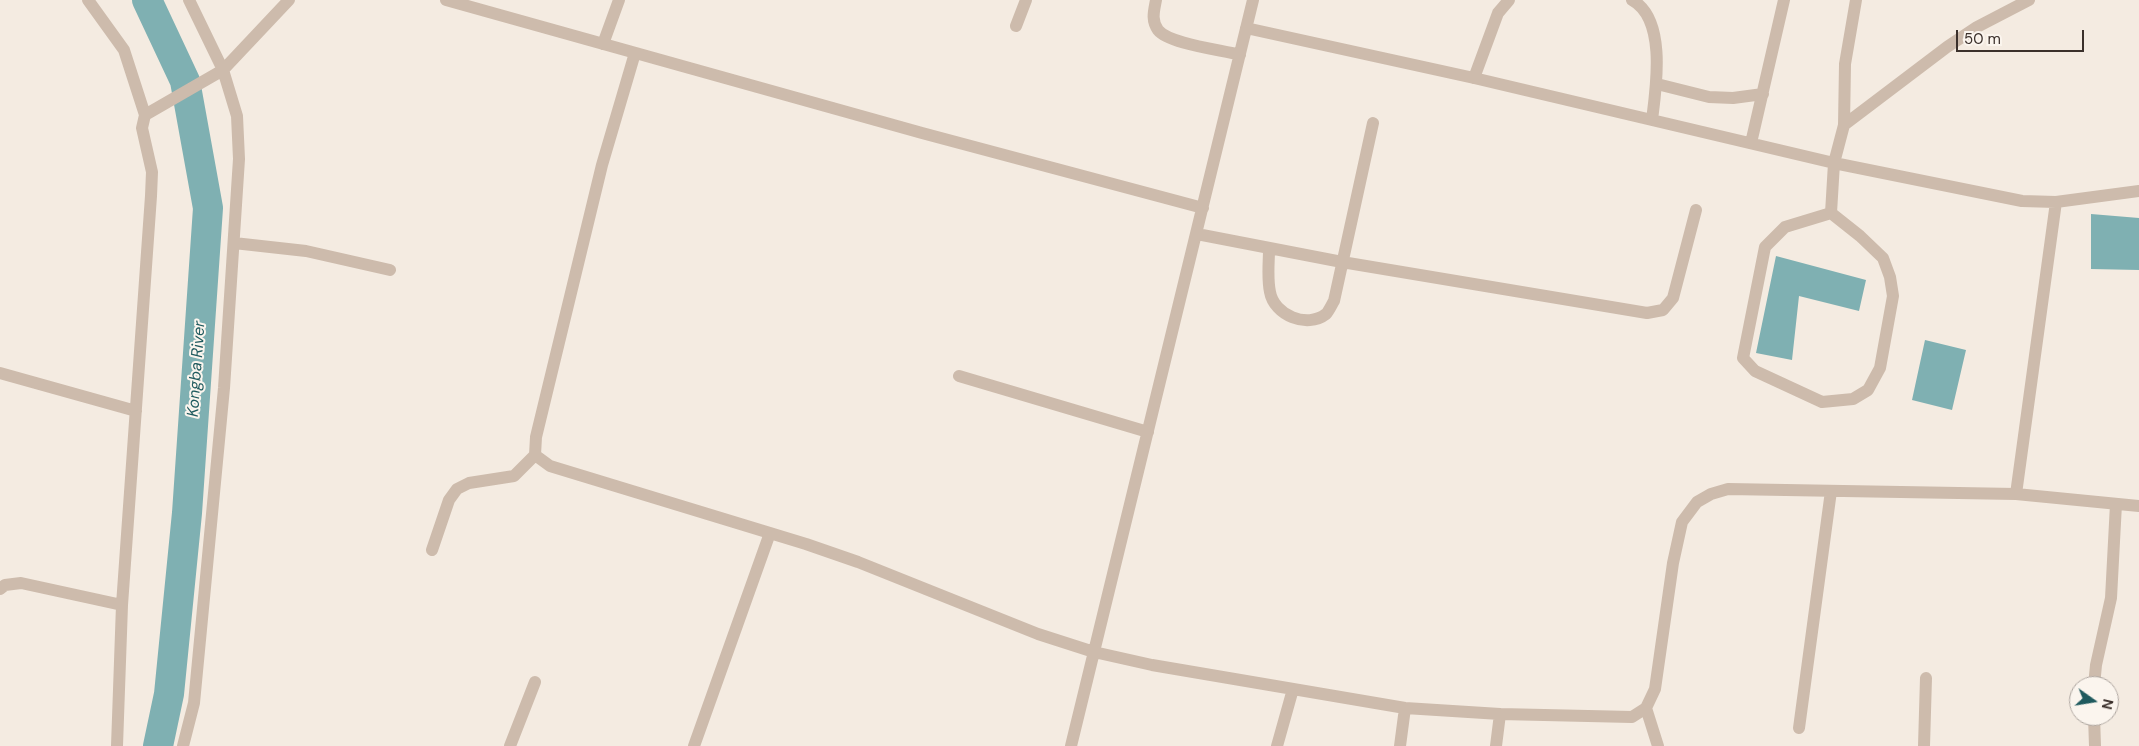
<!DOCTYPE html>
<style>
body{margin:0}
#map{position:relative;width:2139px;height:746px;overflow:hidden;background:#f4ebe1;font-family:"DM Sans",sans-serif}
canvas{display:block}
.north{position:absolute;left:2069px;top:676px;width:50px;height:50px;box-sizing:border-box;background:#fbf5ee;border:1px solid #aea6a0;border-radius:50%;rotate:103deg;font-size:14px;font-weight:700;line-height:20px;text-align:center;color:#3b302b}
.north::after{content:'';display:block;margin:auto;width:18px;height:22px;background:#1f5a5e;clip-path:polygon(50% 0,100% 100%,50% 72%,0 100%)}
.scale{position:absolute;left:1956px;top:30px;width:128px;height:22px;box-sizing:border-box;border:2px solid #3b302b;border-top:0;padding-left:6px;font-size:15px;line-height:18px;white-space:nowrap;color:#3b302b;-webkit-text-stroke:4px #fbf5ee;paint-order:stroke}
</style>
<div id="map">
<canvas width="2139" height="746"></canvas>
<div class="north">N</div>
<div class="scale">50 m</div>
</div>
<script>
const ctx = document.querySelector('canvas').getContext('2d');
ctx.lineJoin = 'round';
function fill(path, color) {
  ctx.fillStyle = color;
  ctx.fill(path, 'evenodd');
}
function trace(path, color, width, dash) {
  ctx.strokeStyle = color;
  ctx.lineWidth = width;
  ctx.lineCap = dash ? 'butt' : 'round';
  ctx.setLineDash(dash || []);
  ctx.stroke(path);
}
function drawText(font, color, halo, rows, align = 'center') {
  ctx.font = font + ' "DM Sans",sans-serif';
  ctx.lineWidth = 4;
  ctx.setLineDash([]);
  ctx.textBaseline = 'middle';
  ctx.strokeStyle = halo;
  ctx.fillStyle = color;
  for (const [text, x, y, turn = 0] of rows) {
    ctx.save();
    ctx.translate(x, y);
    ctx.rotate((+turn || 0) * Math.PI / 180);
    ctx.textAlign = isNaN(turn) ? turn : align;
    if (halo) ctx.strokeText(text, 0, 0);
    ctx.fillText(text, 0, 0);
    ctx.restore();
  }
}
const water = new Path2D(`
 M2091,214L2139,218V270L2091,269Z
 M1776,256L1866,280L1859,311L1799,296L1792,360L1756,353Z
 M1925,340L1966,350L1952,410L1912,400Z`);
const river = new Path2D(`
 M147,0L185,81L208,208L187,513L169,694L158,746`);
const minor = new Path2D(`
 M88,0L124,50L145,115
 M446,0L922,133L1203,208
 M1156,0C1154,11 1151,20 1158,30C1169,44 1222,50 1240,55
 M1632,0C1667,19 1656,88 1652,120
 M1016,26L1026,0
 M1246,28L1474,78L1834,163L2022,201L2056,202L2139,191
 M603,44L619,0
 M635,53L602,165L536,437L535,455L550,466L806,544L858,562L1038,634L1094,652L1152,665L1405,708L1500,714L1632,717L1646,708L1655,689L1673,563L1682,522L1697,502L1711,494L1728,489L2016,494L2139,506
 M1474,78L1498,13L1509,0
 M1657,84L1709,97L1733,98L1763,94
 M1844,125L1947,47L1977,27L2029,0
 M1751,143L1784,0
 M1831,213L1785,227L1765,247L1743,358L1755,371L1822,402L1853,399L1868,390L1880,368L1893,296L1890,277L1883,258L1860,236L1831,213L1834,163L1844,125L1845,64L1856,0
 M1197,234L1342,262L1647,313L1663,310L1673,298L1696,210
 M234,243L306,251L390,270
 M1269,249C1269,263 1267,278 1270,292C1274,315 1307,329 1326,314C1329,311 1332,304 1334,301L1373,123
 M0,373L136,411
 M959,376L1148,432
 M2016,494L2056,202
 M432,550L449,500L457,489L469,483L514,476L535,455
 M0,589L5,585L21,583L122,605
 M2094,686L2096,665L2111,598L2116,504
 M1646,708L1658,746
 M2094,716L2095,746
 M1799,728L1831,491
 M117,746L122,605L151,196L152,172L142,128L145,115L223,70L289,0
 M183,746L194,703L224,388L239,159L237,116L223,70L189,0
 M510,746L535,682
 M694,746L770,533
 M1071,746L1253,0
 M1277,746L1293,689
 M1400,746L1405,708
 M1496,746L1500,714
 M1924,746L1926,678`);
const waterNames = [
 ["Kongba River",197,369,-86]
];
fill(water, '#7fb0b2');
trace(river, '#7fb0b2', 30);
trace(minor, '#cdbbac', 12);
drawText('italic 16px', '#1f5a5e', '#fbf5ee', waterNames);
</script>
